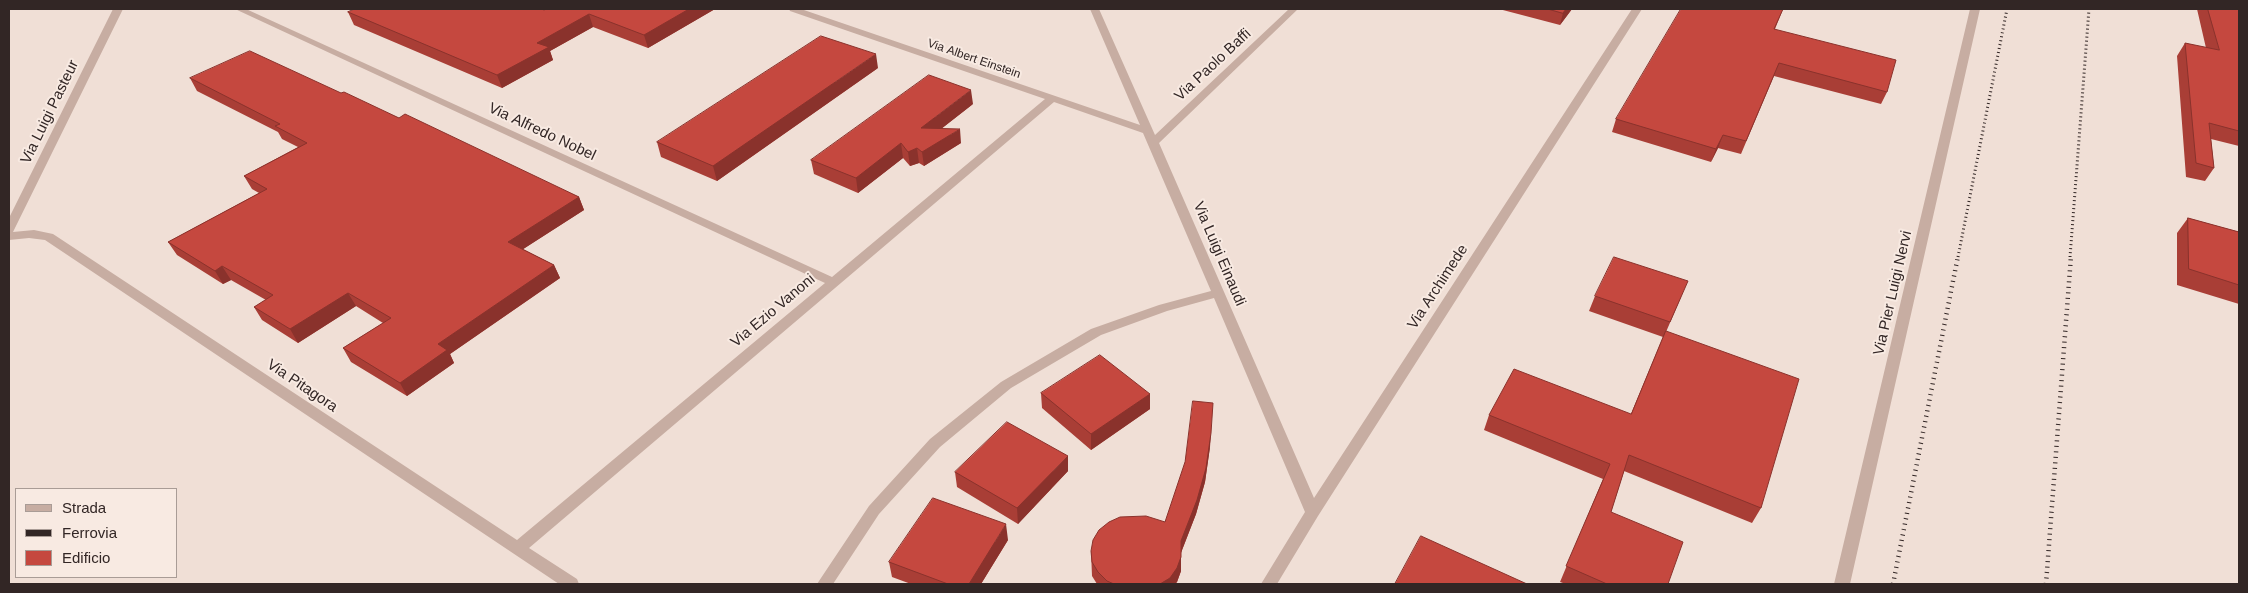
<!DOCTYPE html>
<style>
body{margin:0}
#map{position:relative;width:2248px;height:593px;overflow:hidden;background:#f0dfd6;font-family:Arial,sans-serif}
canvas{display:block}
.frame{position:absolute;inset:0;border:10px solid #322625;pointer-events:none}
.legend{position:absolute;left:15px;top:488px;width:162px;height:90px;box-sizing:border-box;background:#f8eae2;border:1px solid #a99c96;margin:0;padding:6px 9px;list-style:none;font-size:15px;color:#322625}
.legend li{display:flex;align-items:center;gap:10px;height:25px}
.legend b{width:25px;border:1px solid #a99c96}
</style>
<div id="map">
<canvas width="2248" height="593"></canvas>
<div class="frame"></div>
<ul class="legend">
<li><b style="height:6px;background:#c7ada2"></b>Strada</li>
<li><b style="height:6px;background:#322625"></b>Ferrovia</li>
<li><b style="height:14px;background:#c5483f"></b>Edificio</li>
</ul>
</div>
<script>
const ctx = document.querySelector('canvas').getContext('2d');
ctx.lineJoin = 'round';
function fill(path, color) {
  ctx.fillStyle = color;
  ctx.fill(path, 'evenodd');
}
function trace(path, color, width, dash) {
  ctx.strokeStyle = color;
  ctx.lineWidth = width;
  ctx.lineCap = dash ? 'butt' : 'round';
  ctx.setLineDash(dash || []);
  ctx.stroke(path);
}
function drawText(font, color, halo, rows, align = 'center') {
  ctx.font = font + ' Arial,sans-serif';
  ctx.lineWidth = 4;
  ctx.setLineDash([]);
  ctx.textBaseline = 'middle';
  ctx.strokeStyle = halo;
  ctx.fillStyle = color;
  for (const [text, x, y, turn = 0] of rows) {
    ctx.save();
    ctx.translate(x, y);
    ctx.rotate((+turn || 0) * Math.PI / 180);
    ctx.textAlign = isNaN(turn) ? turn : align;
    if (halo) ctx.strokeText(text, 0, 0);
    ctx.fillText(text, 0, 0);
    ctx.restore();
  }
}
const street = new Path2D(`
 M113,9H123L13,232L34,230L53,234L517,540L825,283L235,9H246L832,277L1045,99L790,11L789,9H801L1140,125L1090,9H1099L1155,135L1289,9H1298L1159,143L1314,498L1632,9H1642L1318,516L1277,584H1261L1305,512L1214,298L1167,311L1101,335L1011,388L940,447L879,514L833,584H817L869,506L930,439L1001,382L1091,329L1159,305L1211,291L1143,133L1054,102L529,548L577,579L579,584H559L45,240L29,238L9,240V218Z
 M1970,9H1980L1850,584H1834Z`);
const railFar1 = new Path2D(`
 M1958,257L2007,9
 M2070,257L2089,9`);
const rail = new Path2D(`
 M1893,584L1958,256
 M2046,584L2071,256`);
const wall = new Path2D(`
 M715,9L648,48L593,27L550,51L553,60L502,88L354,25L348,12L544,10Z
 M1499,9H1572L1560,25Z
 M1783,9L1775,29L1887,92L1881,104L1774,76L1741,154L1718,148L1711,162L1612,132L1616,119Z
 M2197,9H2239V146L2211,139L2214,168L2205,181L2186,177L2177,56L2185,43L2206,48Z
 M878,68L717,181L661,157L657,142Z
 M190,78L341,93L399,118L579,197L584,210L523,249L554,265L560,278L450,354L454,363L407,396L351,362L343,348L383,323L356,306L298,343L262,320L254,307L266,300L231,280L223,284L177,255L168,242L259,193L252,189L244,176L298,147L282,139L278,132L197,91Z
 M973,104L941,129L961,143L924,166L919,163L910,166L903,158L858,193L814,174L811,160Z
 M2188,218L2239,232V304L2177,285V233Z
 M1595,296L1681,297L1666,332L1761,508L1752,523L1624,471L1611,512L1668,584H1566L1560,582L1603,479L1484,430L1489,415L1631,414L1663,337L1589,311Z
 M1041,393L1150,394V409L1091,450L1042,408Z
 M1210,447L1205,482L1196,514L1181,553V571L1177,582L1175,584H1097L1092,576L1091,551L1165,522Z
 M1068,471L1018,524L957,487L955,472Z
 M1008,540L981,584H911L892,577L889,562Z`);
const shadedWall = new Path2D(`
 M689,9H715L648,48L644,35Z
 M1566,9H1572L1560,25L1563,13Z
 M589,14L593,27L550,51L553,60L502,88L497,75L537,43Z
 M876,54L878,68L717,181L713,166Z
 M971,90L973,104L923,143L921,128Z
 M960,129L961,143L924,166L922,152Z
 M1723,135L1718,148L1711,162L1716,149Z
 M901,143L903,158L858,193L856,178Z
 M917,148L919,163L910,166L908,152Z
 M579,197L584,210L514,255L508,242Z
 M554,265L560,278L450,354L454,363L407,396L400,383L438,344Z
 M222,266L231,280L223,284L215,271Z
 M348,293L356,306L298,343L290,329Z
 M1150,394V409L1091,450V434Z
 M1211,433L1210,447L1205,482L1196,514L1180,555L1181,541Z
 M1068,456V471L1018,524L1017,508Z
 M1006,524L1008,540L981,584H969Z
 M1181,557V571L1177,582L1175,584H1160Z`);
const building = new Path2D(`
 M355,9H542L544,10L546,9H689L644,35L589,14L537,43L549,47L497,75L348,12Z
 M1548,9H1566L1563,13Z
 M1681,9H1783L1774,29L1896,60L1887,92L1779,63L1746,141L1723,135L1716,149L1616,119Z
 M2208,9H2239V131L2209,123L2214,168L2196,163L2185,43L2219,50Z
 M821,36L876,54L713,166L657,142Z
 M250,51L341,93L344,92L399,118L405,114L579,197L508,242L554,265L438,344L447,350L400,383L343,348L391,318L348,293L290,329L254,307L273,295L222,266L215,271L168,242L267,189L244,176L307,143L275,126L280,124L190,78Z
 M929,75L971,90L921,128L960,129L922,152L917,148L908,152L901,143L856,178L811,160Z
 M2188,218L2239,232V285L2189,269Z
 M1614,257L1688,281L1670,322L1595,296Z
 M1666,331L1799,379L1761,508L1629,455L1611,512L1683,542L1668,584H1607L1566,566L1610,464L1489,415L1514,369L1631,414Z
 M1100,355L1150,394L1091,434L1041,393Z
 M1193,401L1213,403L1211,433L1206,468L1197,500L1181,541V557L1177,568L1170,578L1160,584H1114L1107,581L1098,572L1092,562L1091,551L1093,540L1099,530L1109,522L1120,517L1146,516L1165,522L1185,462Z
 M1007,422L1068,456L1017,508L955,472Z
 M933,498L1006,524L969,584H948L889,562Z
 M1421,536L1527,584H1395Z`);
const farStreetnames = [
 ["Via Albert Einstein",974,59,19]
];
const streetNames = [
 ["Via Paolo Baffi",1213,65,-43],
 ["Via Luigi Pasteur",50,112,-64],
 ["Via Alfredo Nobel",542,132,25],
 ["Via Luigi Einaudi",1219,254,67],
 ["Via Archimede",1438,287,-57],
 ["Via Pier Luigi Nervi",1893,293,-77],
 ["Via Ezio Vanoni",773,311,-40],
 ["Via Pitagora",302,386,34]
];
fill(street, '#c7ada2');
trace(railFar1, '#322625', 3, [1, 3]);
trace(rail, '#322625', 4.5, [1, 4.5]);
fill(wall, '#a93e36');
fill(shadedWall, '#8a322c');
fill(building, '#c5483f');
trace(building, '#8a322c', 1);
drawText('12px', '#322625', '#f8eae2', farStreetnames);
drawText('15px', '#322625', '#f8eae2', streetNames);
</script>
